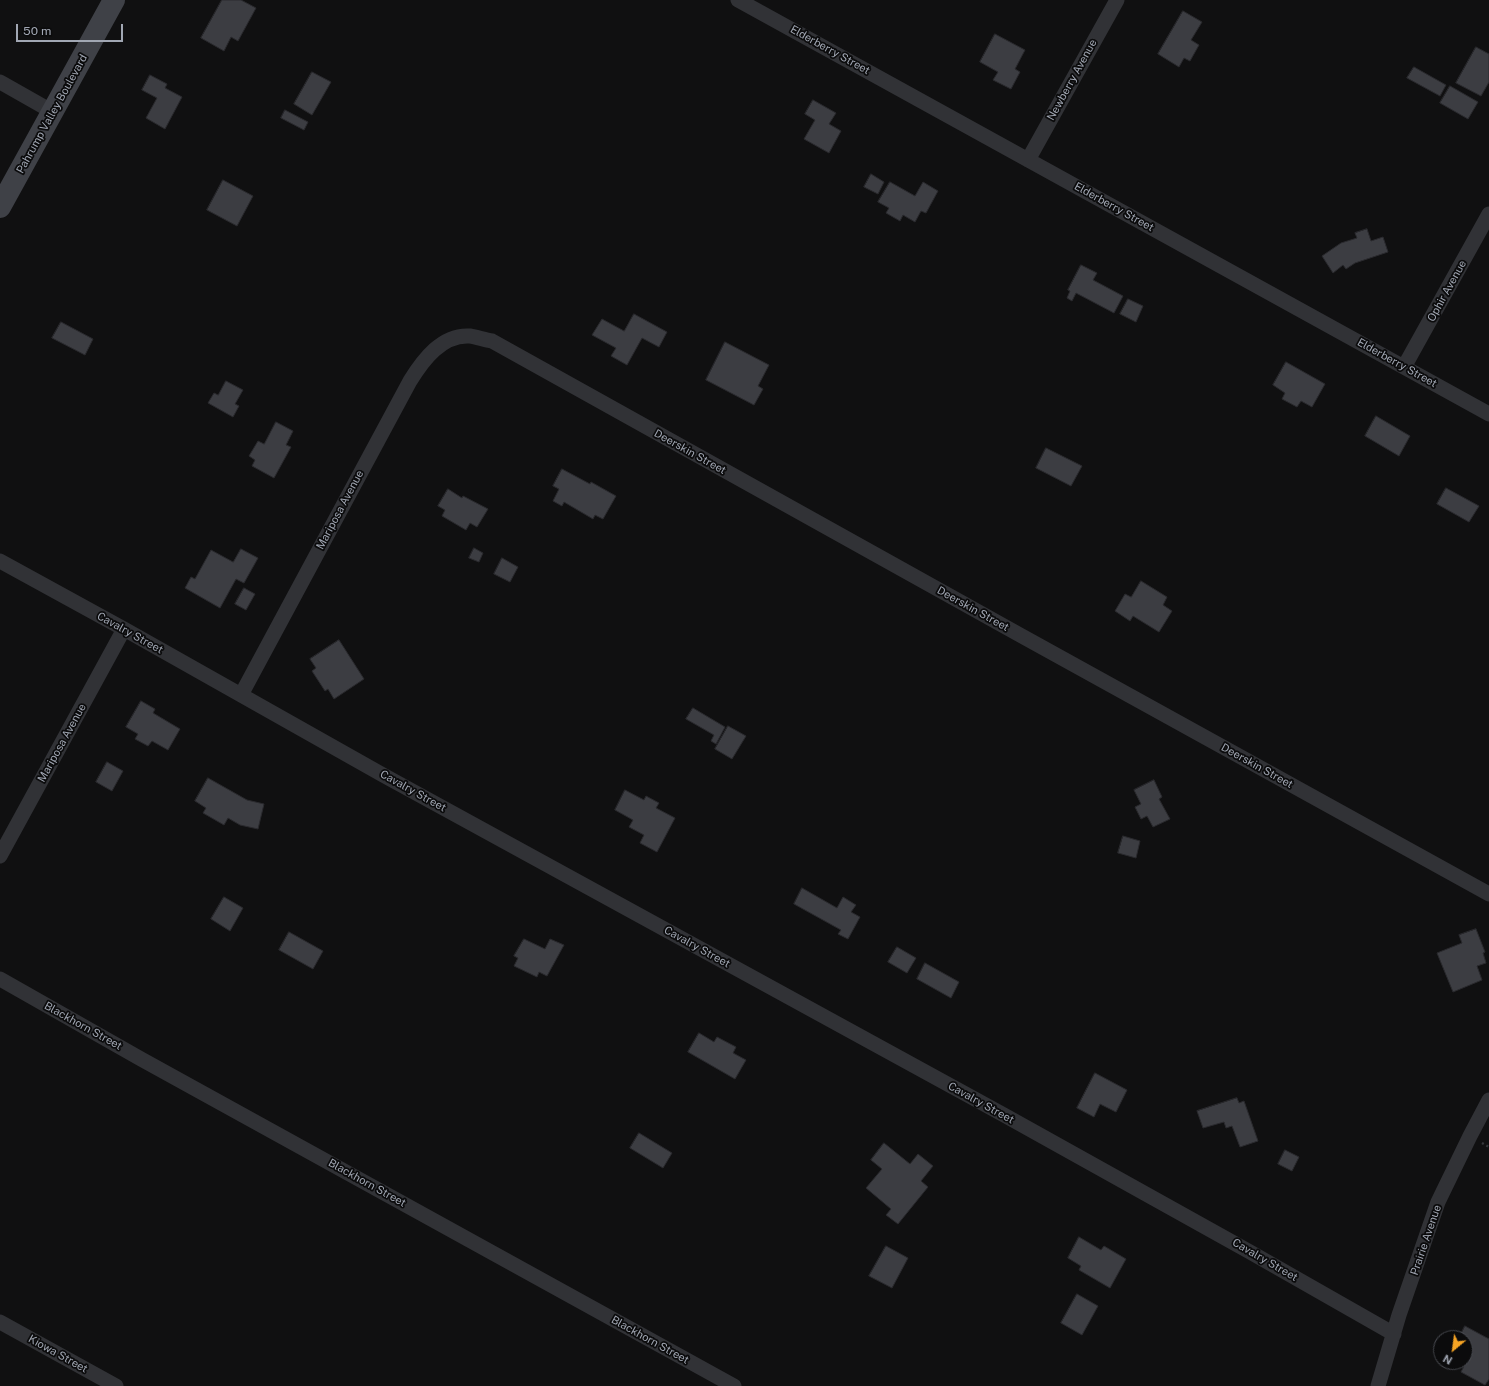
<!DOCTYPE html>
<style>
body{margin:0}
#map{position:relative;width:1489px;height:1386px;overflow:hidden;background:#101011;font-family:"Public Sans",sans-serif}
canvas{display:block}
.north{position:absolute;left:1433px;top:1330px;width:40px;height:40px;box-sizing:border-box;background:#0b0b0c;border:1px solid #47494f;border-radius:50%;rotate:209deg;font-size:11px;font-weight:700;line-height:16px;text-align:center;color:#a1a7b3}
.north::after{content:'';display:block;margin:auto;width:14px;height:18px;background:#f6a424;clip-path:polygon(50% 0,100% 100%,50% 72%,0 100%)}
.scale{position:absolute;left:16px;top:24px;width:107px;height:18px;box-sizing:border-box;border:2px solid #a1a7b3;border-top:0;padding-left:5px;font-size:12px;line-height:14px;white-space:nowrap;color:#a1a7b3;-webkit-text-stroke:3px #0b0b0c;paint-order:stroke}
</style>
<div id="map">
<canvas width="1489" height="1386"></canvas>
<div class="north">N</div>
<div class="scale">50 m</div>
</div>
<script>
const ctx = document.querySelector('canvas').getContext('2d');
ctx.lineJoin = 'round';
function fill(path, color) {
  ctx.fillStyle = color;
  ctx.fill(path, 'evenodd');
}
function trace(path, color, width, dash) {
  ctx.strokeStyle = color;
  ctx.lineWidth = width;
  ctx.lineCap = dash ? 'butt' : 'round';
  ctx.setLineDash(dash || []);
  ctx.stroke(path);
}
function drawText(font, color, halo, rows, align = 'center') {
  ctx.font = font + ' "Public Sans",sans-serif';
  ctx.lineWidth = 3.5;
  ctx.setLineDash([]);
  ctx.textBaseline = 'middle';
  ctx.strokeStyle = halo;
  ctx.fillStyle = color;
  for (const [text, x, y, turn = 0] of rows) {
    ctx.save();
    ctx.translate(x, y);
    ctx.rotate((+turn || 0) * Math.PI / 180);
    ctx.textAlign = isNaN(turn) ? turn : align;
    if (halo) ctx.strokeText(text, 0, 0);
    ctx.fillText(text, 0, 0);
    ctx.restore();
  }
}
const building = new Path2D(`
 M222,0H241L256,8L238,41L231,37L224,51L201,38Z
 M1183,11L1202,22L1191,40L1199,45L1190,61L1184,58L1179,67L1158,54Z
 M995,34L1025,50L1015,69L1020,72L1011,89L993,80L998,72L980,62Z
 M1476,47L1489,54V82L1481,96L1456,83Z
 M1414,67L1446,85L1440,96L1407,78Z
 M312,72L331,82L312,115L294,104Z
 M150,75L167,84L165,88L182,97L165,129L146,118L157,98L142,90Z
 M1450,86L1478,102L1468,119L1440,103Z
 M813,100L836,113L829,124L841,131L829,153L804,139L815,120L805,114Z
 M285,110L308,122L304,130L281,118Z
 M871,174L884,182L878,194L864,187Z
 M223,180L253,196L237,226L207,210Z
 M890,182L915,196L923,182L938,191L926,213L921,211L915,222L903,215L900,221L886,213L889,208L878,202Z
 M1367,229L1371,241L1383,237L1388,252L1355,263L1346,269L1343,265L1333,273L1322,256L1341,243L1357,238L1355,233Z
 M1081,265L1097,273L1093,280L1123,296L1114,313L1076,293L1072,301L1067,298L1070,291L1068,290Z
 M1128,299L1143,306L1136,322L1120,314Z
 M634,314L667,332L659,347L642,338L627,365L611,356L616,348L592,335L602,319L624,331Z
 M61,322L93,339L85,355L52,338Z
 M725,342L769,365L758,386L763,389L754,405L706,380Z
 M1286,362L1325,384L1312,407L1301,401L1297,407L1282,399L1285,393L1273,385Z
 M226,381L243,390L235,404L239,406L233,417L208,403L214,393L218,395Z
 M1376,416L1410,436L1399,456L1365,436Z
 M276,422L293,431L286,445L291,447L274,478L252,466L255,460L249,456L258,441L264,444Z
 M1046,448L1082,466L1071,486L1036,468Z
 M562,469L590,484L591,482L616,496L603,519L595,515L593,519L564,502L562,506L553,501L559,489L553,486Z
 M1446,488L1479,506L1469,522L1437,504Z
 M448,489L462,498L463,496L488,509L477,527L470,523L466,530L442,516L445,510L438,506Z
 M474,548L483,553L479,562L469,558Z
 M241,549L258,558L244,583L236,579L220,608L185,588L191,577L195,579L211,550L233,562Z
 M502,558L518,567L510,582L494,574Z
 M1141,581L1167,597L1163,605L1172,611L1159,632L1133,616L1130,621L1115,611L1125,594L1131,597Z
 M244,588L255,594L246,610L235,604Z
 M339,640L364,679L334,699L328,689L325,691L312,671L316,668L310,659Z
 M141,701L155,709L153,713L180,729L168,750L152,741L148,746L135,739L138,734L126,727Z
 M693,708L725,727L716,744L711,741L714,735L686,719Z
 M728,726L746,736L732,759L715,749Z
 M107,762L123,771L112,791L96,782Z
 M208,778L247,800L264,804L258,829L240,825L228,818L224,825L203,813L206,808L195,801Z
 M1154,780L1162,797L1159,799L1170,819L1153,827L1147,816L1141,819L1135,807L1141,804L1134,790Z
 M625,790L644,800L646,796L659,803L656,808L675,818L657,852L640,843L644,835L629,827L633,820L615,810Z
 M1123,836L1140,841L1136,858L1118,853Z
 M802,888L837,908L843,897L856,905L851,912L860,917L848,939L838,934L841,930L794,904Z
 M224,897L243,908L230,931L211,919Z
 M1476,929L1485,952L1483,953L1486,963L1477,966L1482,980L1453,992L1437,953L1462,943L1459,935Z
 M289,932L323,951L313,969L279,950Z
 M524,939L545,949L550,939L564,945L547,976L539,972L537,977L514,966L518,958L514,956Z
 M897,947L916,958L907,973L888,962Z
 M925,963L959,982L951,998L917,979Z
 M699,1033L714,1042L717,1037L736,1047L733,1053L746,1060L735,1079L688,1052Z
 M1095,1073L1127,1090L1116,1112L1100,1104L1094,1117L1077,1108Z
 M1237,1098L1239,1103L1244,1101L1258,1141L1240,1147L1232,1126L1226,1128L1224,1122L1203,1128L1197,1111Z
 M639,1133L672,1153L663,1168L630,1148Z
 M884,1143L910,1164L918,1154L933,1166L921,1181L928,1187L898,1224L886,1215L891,1209L866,1188L882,1169L871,1160Z
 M1285,1150L1299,1157L1292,1171L1278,1164Z
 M1079,1237L1101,1250L1104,1246L1126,1259L1110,1288L1079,1270L1081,1266L1068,1258Z
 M886,1246L908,1258L892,1288L869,1276Z
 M1077,1294L1098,1306L1082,1335L1061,1323Z
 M1465,1326L1489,1339V1379L1485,1385L1461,1372L1472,1351L1465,1347V1338H1459Z`);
const path = new Path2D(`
 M1482,1143L1489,1147`);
const street = new Path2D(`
 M738,0L1489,414
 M0,82L53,112
 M1028,160L1117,0
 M1404,367L1489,214
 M0,561L124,629L383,775L1004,1115L1250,1252L1394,1334
 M241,695L410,381C423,360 442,334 470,336C477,337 485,340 492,341L1020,635L1489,894
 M0,856L124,629
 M0,979L141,1059L734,1386
 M0,1322L116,1386
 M1378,1386L1399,1315L1438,1202L1470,1136L1489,1100`);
const secondary = new Path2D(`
 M0,207L114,0`);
const streetNames = [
 ["Elderberry Street",830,50,29],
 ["Newberry Avenue",1072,80,-61],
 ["Pahrump Valley Boulevard",52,114,-61],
 ["Elderberry Street",1114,207,29],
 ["Ophir Avenue",1447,291,-61],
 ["Elderberry Street",1397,363,29],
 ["Deerskin Street",690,452,29],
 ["Mariposa Avenue",340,510,-62],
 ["Deerskin Street",973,609,29],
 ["Cavalry Street",130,633,29],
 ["Mariposa Avenue",62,743,-61],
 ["Deerskin Street",1257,766,29],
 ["Cavalry Street",413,791,29],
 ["Cavalry Street",697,947,29],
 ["Blackhorn Street",83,1026,29],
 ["Cavalry Street",981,1103,29],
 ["Blackhorn Street",367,1183,29],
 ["Prairie Avenue",1426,1240,-71],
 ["Cavalry Street",1265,1260,30],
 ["Blackhorn Street",650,1340,29],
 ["Kiowa Street",58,1354,29]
];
fill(building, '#3c3d42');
trace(building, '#2a2a2e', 1);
trace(path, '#37393d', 2.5, [2, 3]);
trace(street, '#313236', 15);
trace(secondary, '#3f4147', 22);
drawText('11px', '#a1a7b3', '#0b0b0c', streetNames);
</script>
